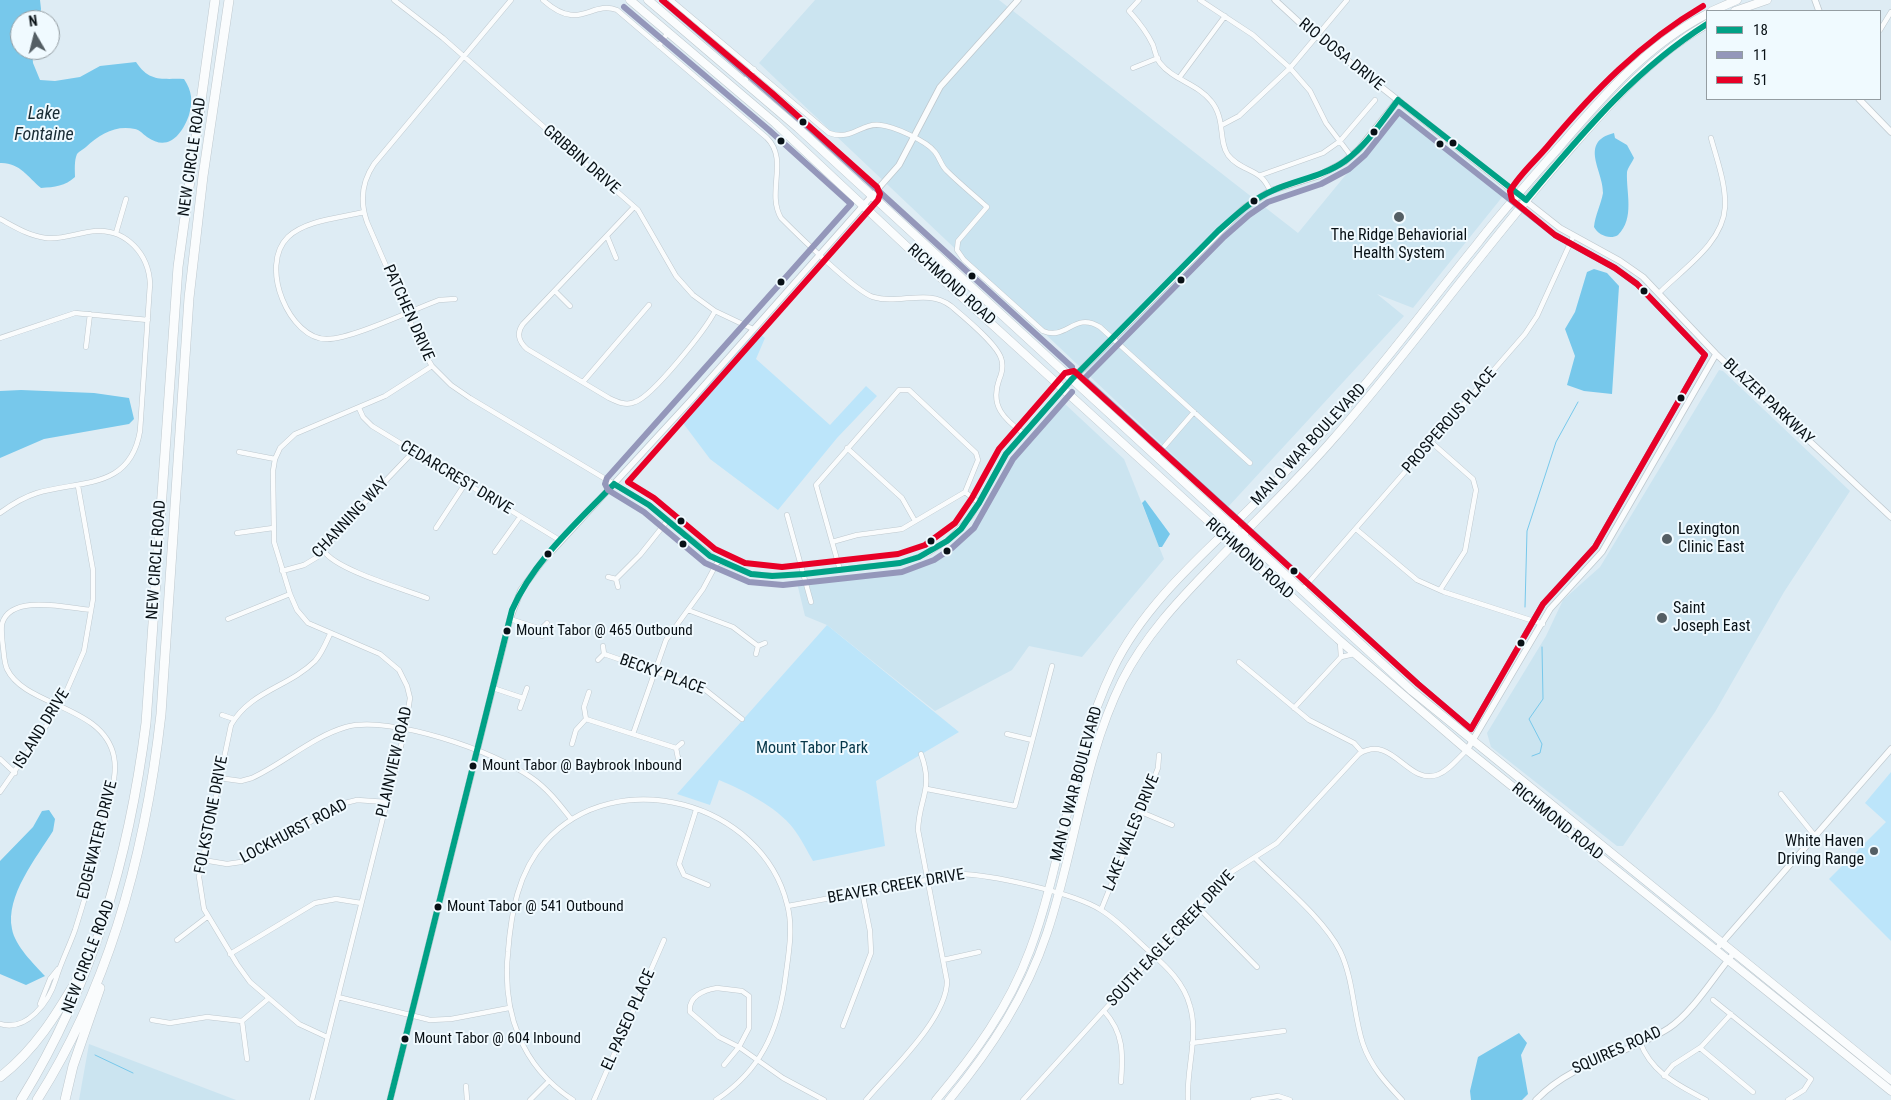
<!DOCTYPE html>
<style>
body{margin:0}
#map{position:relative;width:1891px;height:1100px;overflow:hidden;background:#deecf4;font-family:"Roboto Condensed",sans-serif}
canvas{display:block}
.legend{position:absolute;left:1706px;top:10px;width:175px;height:90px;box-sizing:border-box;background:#f0faff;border:1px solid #949da2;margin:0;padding:6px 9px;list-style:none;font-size:15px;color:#091116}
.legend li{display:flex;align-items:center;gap:10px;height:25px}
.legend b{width:25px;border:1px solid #949da2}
.north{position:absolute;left:10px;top:10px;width:50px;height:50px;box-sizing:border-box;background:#f0faff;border:1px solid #949da2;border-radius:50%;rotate:352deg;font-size:14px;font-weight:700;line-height:20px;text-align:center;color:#091116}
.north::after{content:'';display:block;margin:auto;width:18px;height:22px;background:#545e64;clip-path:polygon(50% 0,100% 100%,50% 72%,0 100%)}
</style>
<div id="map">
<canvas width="1891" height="1100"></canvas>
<ul class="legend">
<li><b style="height:6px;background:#00a186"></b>18</li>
<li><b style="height:6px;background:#9497ba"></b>11</li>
<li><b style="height:6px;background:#e80027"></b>51</li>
</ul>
<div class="north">N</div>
</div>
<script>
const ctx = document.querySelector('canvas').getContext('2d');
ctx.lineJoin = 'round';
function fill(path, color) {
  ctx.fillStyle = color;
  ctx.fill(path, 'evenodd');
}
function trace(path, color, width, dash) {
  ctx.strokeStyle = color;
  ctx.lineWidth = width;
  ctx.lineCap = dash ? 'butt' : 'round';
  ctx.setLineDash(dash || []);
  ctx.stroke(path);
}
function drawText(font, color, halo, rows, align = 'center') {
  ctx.font = font + ' "Roboto Condensed",sans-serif';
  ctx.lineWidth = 4;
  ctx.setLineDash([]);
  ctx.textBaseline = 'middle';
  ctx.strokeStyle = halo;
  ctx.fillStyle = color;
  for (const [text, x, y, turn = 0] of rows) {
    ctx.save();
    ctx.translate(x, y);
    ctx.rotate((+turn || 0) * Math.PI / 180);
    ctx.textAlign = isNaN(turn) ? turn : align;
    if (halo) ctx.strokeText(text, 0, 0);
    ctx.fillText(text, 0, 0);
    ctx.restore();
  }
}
const built = new Path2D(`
 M815,0H999L1298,233L1399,110L1503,196L1413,308L1377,294L1404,316L1228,507L759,63Z
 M1719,370L1723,371L1850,491L1784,592L1715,712L1623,846H1617L1491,747L1487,733L1546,636L1563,600L1600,567Z
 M1065,404L1124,459L1164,559L1082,657L1029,646L1012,670L935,711L827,625L805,616L797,583L906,570L936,557L964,538L984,513L1007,466Z
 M89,1044L236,1100H79Z`);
const green = new Path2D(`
 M756,331L765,338L756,359L830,425L866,386L877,396L837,438L778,510L710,459L680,419L753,332Z
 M827,625L959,732L876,781L885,846L813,861C807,851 801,838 793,828C777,807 743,790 719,780L710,805L677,794Z
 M1891,772V941L1829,879L1886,822L1865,803Z`);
const water = new Path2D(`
 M0,0H40L41,9L39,20H20V50H32L33,63L40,80L55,81L80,77L100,66L136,62C150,83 162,78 184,79C192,91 193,101 189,115C182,135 168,152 147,137C143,134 140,130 135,129C115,125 100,134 86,147C84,149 79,151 77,154C74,161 75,170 75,177C65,186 55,187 41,188C28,177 19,162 0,163Z
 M1614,133L1615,138L1627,145L1634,158C1632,163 1628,167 1627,172C1626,193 1635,218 1618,235C1610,240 1598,235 1594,227C1595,216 1601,204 1603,193C1604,172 1578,142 1614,133Z
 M1594,269L1607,273L1619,286L1612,394L1584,391L1567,385L1575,356L1565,329L1575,312L1587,272Z
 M21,390L94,393L129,398L134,419L129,424L44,439L0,458V391Z
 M1145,500L1170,534L1162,547H1159L1142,503Z
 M49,810L55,819L53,831C37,857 5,896 12,929C15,946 34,964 45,976L26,985L0,974V861L33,827L42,811Z
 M1519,1033L1527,1043L1521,1055L1528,1094L1522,1100H1471L1470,1091L1478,1057Z`);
const stream = new Path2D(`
 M1525,607L1527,531L1556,442L1578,402
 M1532,756L1540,753L1542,744L1529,719L1543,699L1542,647
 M95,1055L133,1073`);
const minor = new Path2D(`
 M394,0L443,38L638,210L676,276L693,295L715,311L753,329
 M511,0L374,164C361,183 360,202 367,222L423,351L432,366L451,385L470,398L649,505L718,561L751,574L782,576L900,563L929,553L947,541L972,515L1006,454L1072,379
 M543,0C580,33 590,0 617,10L767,138C789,160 766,192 781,218C796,233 856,292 873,297C899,305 928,288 951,306C964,317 996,343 1001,358C1004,366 1002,373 999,380C990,406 1004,419 1023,433
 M671,0L829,133C852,141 860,123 880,125C893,126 927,141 935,152C940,158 941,166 947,171C960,184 974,195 987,207L958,241L957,250L964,260L1043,331C1067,341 1074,311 1100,327L1250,463
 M1139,0L1129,11C1138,21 1147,32 1153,45C1155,51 1156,58 1160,63C1173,80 1198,84 1211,101C1226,119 1218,141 1228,155C1242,173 1261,167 1270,191
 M1200,0L1253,35L1290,68L1347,0
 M1880,30L1891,12
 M659,46L668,32
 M1133,68L1158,58
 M1179,78L1225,16
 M744,81L754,69
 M1222,125L1239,116L1290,68L1310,91L1326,123L1351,156
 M1261,175L1323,153L1340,141L1375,100
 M634,207L523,324C516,333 519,342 527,349L609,398C617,402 626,406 635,402C653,396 706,329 715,311
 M364,212C340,218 306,220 288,237C258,266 290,340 327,339C352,339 412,310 439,300L455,299
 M0,219C15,227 29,236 46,238C63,240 79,232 96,231C127,229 149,255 150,284L140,431C130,490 81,480 37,493C24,497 11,505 0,513
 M116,233L126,199
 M607,236L616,258
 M555,291L570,306
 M1660,292C1684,268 1723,243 1725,207C1726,184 1717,160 1711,138
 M0,338L75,313L148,320
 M86,347L90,314
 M583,382L649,305
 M359,408L363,417L372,426L561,541
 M1431,442L1473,479L1476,490L1465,551L1440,590
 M847,448L902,498L915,521
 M239,452L275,459
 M1156,456L1194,412
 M965,492L979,503
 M787,515L811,602
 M436,528L465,484
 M1356,529L1417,580L1444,592L1543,624
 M237,533L273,528
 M832,542L857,535L902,529L965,492L978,460L976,453L909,390H899L816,485L840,570
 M324,551C336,570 404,589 427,598
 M495,552L520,517
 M282,571L304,565L319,556L350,518L413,452
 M608,577L616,579L618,587
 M616,579L640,555L668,520
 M1303,589L1525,334L1537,316L1573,237
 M688,610L733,627L758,646
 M228,619L290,594
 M510,619L541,629
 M542,636L541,629L547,623
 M1340,642L1341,657
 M604,654L703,688L742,719
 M756,654L758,646L765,643
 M598,660L604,654L603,646
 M1239,662L1309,720L1354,743L1362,752
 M493,688L523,698
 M520,708L527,688
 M1294,708L1341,657L1354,654
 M222,715L234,719
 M586,719L676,748
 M633,734L666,640L703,589L718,561
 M1007,734L1032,740
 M572,744L576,730L586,719L584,707L589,692
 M678,758L676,748L682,743
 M0,759L15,773
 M219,778L241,781L252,778C284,763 312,737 346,727C390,715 495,751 532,778C548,789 560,805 571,819
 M927,789L1015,806L1052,666
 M0,792L60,706L84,651L93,599V570L78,486
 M1781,794L1815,836
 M696,810L679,864L684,875L708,885
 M1141,812L1172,825
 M1255,858C1281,884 1324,919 1340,951C1354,980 1353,1014 1363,1044C1371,1067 1386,1083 1402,1100
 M203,860L227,864L241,862L341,804L357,800L386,802
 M788,906L958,874C990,874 1074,893 1101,910C1119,921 1134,938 1150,952C1167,967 1184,983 1190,1006C1199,1037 1186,1069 1188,1100
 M1198,907L1257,967
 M1101,910L1158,768L1159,755
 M177,940L207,917
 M230,954L315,903L336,899L361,903
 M943,960L979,952
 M717,988L742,991L749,996V1028L739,1047L719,1037L690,1012C688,997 703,990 717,988Z
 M338,997L430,1020L451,1019L509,1008
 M1713,1000L1811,1079L1804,1090L1788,1100
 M40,1004L50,979L58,969
 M1104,1011C1124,1033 1123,1054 1121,1082
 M152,1020L170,1023L207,1017L242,1021L268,999
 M242,1021L247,1059
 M0,1024C27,1032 49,1002 56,979C61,962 69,947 75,930C88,889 100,848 108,806C112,790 117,773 114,757C104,705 25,707 7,669C4,662 4,654 3,647C2,639 1,631 2,624C10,593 68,608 91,610
 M843,1026L871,953L870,931L862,891
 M327,1037L299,1024L250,982L237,964L204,909L199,877L231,725C250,691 289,687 315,661C322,653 326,643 330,634
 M1640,1042C1652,1074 1679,1085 1706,1100
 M1192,1043L1284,1031
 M1700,1048L1753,1092
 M724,1065L739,1047L783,1078L824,1100
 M1664,1076L1673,1065L1701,1047L1731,1014
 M466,1086L467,1100
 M312,1100L405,730L410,698L407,686L399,670L380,654L308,623L297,610L290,594L274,542L273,471L275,459L280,448L295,434L385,396L432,366
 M530,1100L549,1081
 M573,1100C521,1066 502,1012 508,952C511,913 518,872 545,842C616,762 762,802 787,904C794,929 788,956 785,981C778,1032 760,1071 716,1100
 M594,1100L664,940
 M866,1100C890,1071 947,1019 947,981L918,830C919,797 934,790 921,754
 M1023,1100L1220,882L1233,871L1277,843L1359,754C1392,733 1407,785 1437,775C1449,771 1458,758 1467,750
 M1253,1100L1278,1096L1290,1100`);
const tertiary = new Path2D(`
 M1275,0L1300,23L1560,228L1620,261L1643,277L1716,354L1891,517
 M1815,0L1819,11
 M1859,99L1891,132
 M1072,379L1244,208L1270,191L1318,176L1344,162L1359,149L1398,100
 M1467,750L1550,609L1602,552L1716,354
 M1719,946L1891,749
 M390,1100L510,619L521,590L541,563L691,400L899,165L940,87L1018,0
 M1536,1100C1576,1059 1624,1057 1669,1028C1694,1011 1714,976 1734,953`);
const primary = new Path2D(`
 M1712,11L1737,0
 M1735,11L1767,0
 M936,1100C974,1055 1009,1007 1030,950C1064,859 1070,758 1113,669C1141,610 1194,562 1240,518C1276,483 1310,446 1344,409C1391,356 1432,299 1477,244C1503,210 1532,178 1561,145C1605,94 1647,45 1707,14
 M949,1100C991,1049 1026,996 1047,933C1075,850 1083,760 1122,681C1145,636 1178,601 1213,565C1253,523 1296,482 1334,438C1414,346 1484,247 1564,156C1608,106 1649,57 1707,24`);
const trunk = new Path2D(`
 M630,0L775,123L919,258L1338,639L1467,750L1891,1091
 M648,0L798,128L1412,691L1891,1080`);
const motorway = new Path2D(`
 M0,1077C35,1050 56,1015 78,978
 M21,1100C93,984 129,857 146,723L178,267L215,0
 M37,1100C111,984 146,849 161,714L189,298L203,176L229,0
 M65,1100L73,1066L100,988`);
const bus1 = new Path2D(`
 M1398,100L1526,200C1581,135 1634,70 1707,24
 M614,484L649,505L710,556L751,574L772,576L804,574L900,563L919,557L947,541L961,529L979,503L1006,454L1072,379L1218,231C1235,216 1252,199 1274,190C1297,180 1324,176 1345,161C1367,145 1382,121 1398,100
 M390,1100L512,610C534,560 577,523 614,484`);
const bus2 = new Path2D(`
 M662,0L815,133L1072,367
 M624,7L769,130L851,204L607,478L605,484L608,490L644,512L705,563L749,582L783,585L902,572L934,560L952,548L974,528L1013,459L1072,392
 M1399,112L1555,235L1615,268L1637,284L1705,355L1595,547L1543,604L1471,729L1418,684L1084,379L1224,237L1249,215L1268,202L1321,184L1349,169L1365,155Z`);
const bus3 = new Path2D(`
 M662,0L772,93L877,187L880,194L878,200L628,482L654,498L715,549L745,563L782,567L898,554L925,545L955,523L972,498L999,449L1065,373L1074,371L1418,684L1471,729L1543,604L1595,547L1705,355L1637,284L1615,268L1555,235L1512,200L1510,191C1519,175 1535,161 1547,147C1593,92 1640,43 1703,6`);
const markers = [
 [803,122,4.5,"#091116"],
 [1374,132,4.5,"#091116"],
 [781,141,4.5,"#091116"],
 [1453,143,4.5,"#091116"],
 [1440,144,4.5,"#091116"],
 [1254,201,4.5,"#091116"],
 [1399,217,6,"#545e64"],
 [972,276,4.5,"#091116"],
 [1181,280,4.5,"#091116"],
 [781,282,4.5,"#091116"],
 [1644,291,4.5,"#091116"],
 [1681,398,4.5,"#091116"],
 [681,521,4.5,"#091116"],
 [1667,539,6,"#545e64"],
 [931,541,4.5,"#091116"],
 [683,544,4.5,"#091116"],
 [947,551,4.5,"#091116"],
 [548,554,4.5,"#091116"],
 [1294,571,4.5,"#091116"],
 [1662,618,6,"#545e64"],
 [507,631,4.5,"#091116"],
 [1521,643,4.5,"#091116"],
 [473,766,4.5,"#091116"],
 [1874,851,5,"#545e64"],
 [438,907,4.5,"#091116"],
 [405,1039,4.5,"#091116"]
];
const busNames = [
 ["Mount Tabor @ 465 Outbound",516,631],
 ["Mount Tabor @ Baybrook Inbound",482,766],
 ["Mount Tabor @ 541 Outbound",447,907],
 ["Mount Tabor @ 604 Inbound",414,1039]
];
const streetNames = [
 ["RIO DOSA DRIVE",1341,55,39],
 ["NEW CIRCLE ROAD",193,157,-82],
 ["GRIBBIN DRIVE",581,160,41],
 ["RICHMOND ROAD",951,285,42],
 ["PATCHEN DRIVE",408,313,66],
 ["BLAZER PARKWAY",1768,402,43],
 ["PROSPEROUS PLACE",1450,421,-49],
 ["MAN O WAR BOULEVARD",1309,445,-47],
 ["CEDARCREST DRIVE",456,478,31],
 ["CHANNING WAY",351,518,-47],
 ["RICHMOND ROAD",1249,559,42],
 ["NEW CIRCLE ROAD",157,560,-86],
 ["BECKY PLACE",662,675,20],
 ["ISLAND DRIVE",42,729,-58],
 ["PLAINVIEW ROAD",395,762,-77],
 ["MAN O WAR BOULEVARD",1077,784,-75],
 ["FOLKSTONE DRIVE",212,815,-79],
 ["RICHMOND ROAD",1557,822,39],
 ["LOCKHURST ROAD",294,832,-28],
 ["LAKE WALES DRIVE",1132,833,-68],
 ["EDGEWATER DRIVE",98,840,-76],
 ["BEAVER CREEK DRIVE",896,887,-10],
 ["SOUTH EAGLE CREEK DRIVE",1171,939,-47],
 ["NEW CIRCLE ROAD",89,957,-69],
 ["EL PASEO PLACE",629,1020,-66],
 ["SQUIRES ROAD",1617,1051,-24]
];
const poiNames = [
 ["The Ridge Behaviorial",1399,236,"center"],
 ["Health System",1399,254,"center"],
 ["Lexington",1678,530],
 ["Clinic East",1678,548],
 ["Saint",1673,609],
 ["Joseph East",1673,627],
 ["White Haven",1864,842,"right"],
 ["Driving Range",1864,860,"right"]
];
const parkNames = [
 ["Mount Tabor Park",812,749]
];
const waterNames = [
 ["Lake",44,114],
 ["Fontaine",44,135]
];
fill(built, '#cbe4f0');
fill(green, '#bce5fa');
fill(water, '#77c8eb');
trace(stream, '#77c8eb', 1);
trace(minor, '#bec8ce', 5.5);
trace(tertiary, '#bec8ce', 7);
trace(primary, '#bec8ce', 9);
trace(trunk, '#bec8ce', 9);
trace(motorway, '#bec8ce', 10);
trace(minor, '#fafcfd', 4.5);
trace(tertiary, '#fafcfd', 5.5);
trace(primary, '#fafcfd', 8);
trace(trunk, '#fafcfd', 8);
trace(motorway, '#fafcfd', 9);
trace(bus1, '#00a186', 6);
trace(bus2, '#9497ba', 6);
trace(bus3, '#e80027', 6);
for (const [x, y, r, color] of markers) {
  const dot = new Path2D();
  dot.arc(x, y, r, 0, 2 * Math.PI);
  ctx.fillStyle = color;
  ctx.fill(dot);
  trace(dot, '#f0faff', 2);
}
drawText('15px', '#091116', '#f0faff', busNames, 'left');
drawText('16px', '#091116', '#f0faff', streetNames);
drawText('16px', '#091116', '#f0faff', poiNames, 'left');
drawText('16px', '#06384b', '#f0faff', parkNames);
drawText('italic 18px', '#192c35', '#f0faff', waterNames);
</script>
